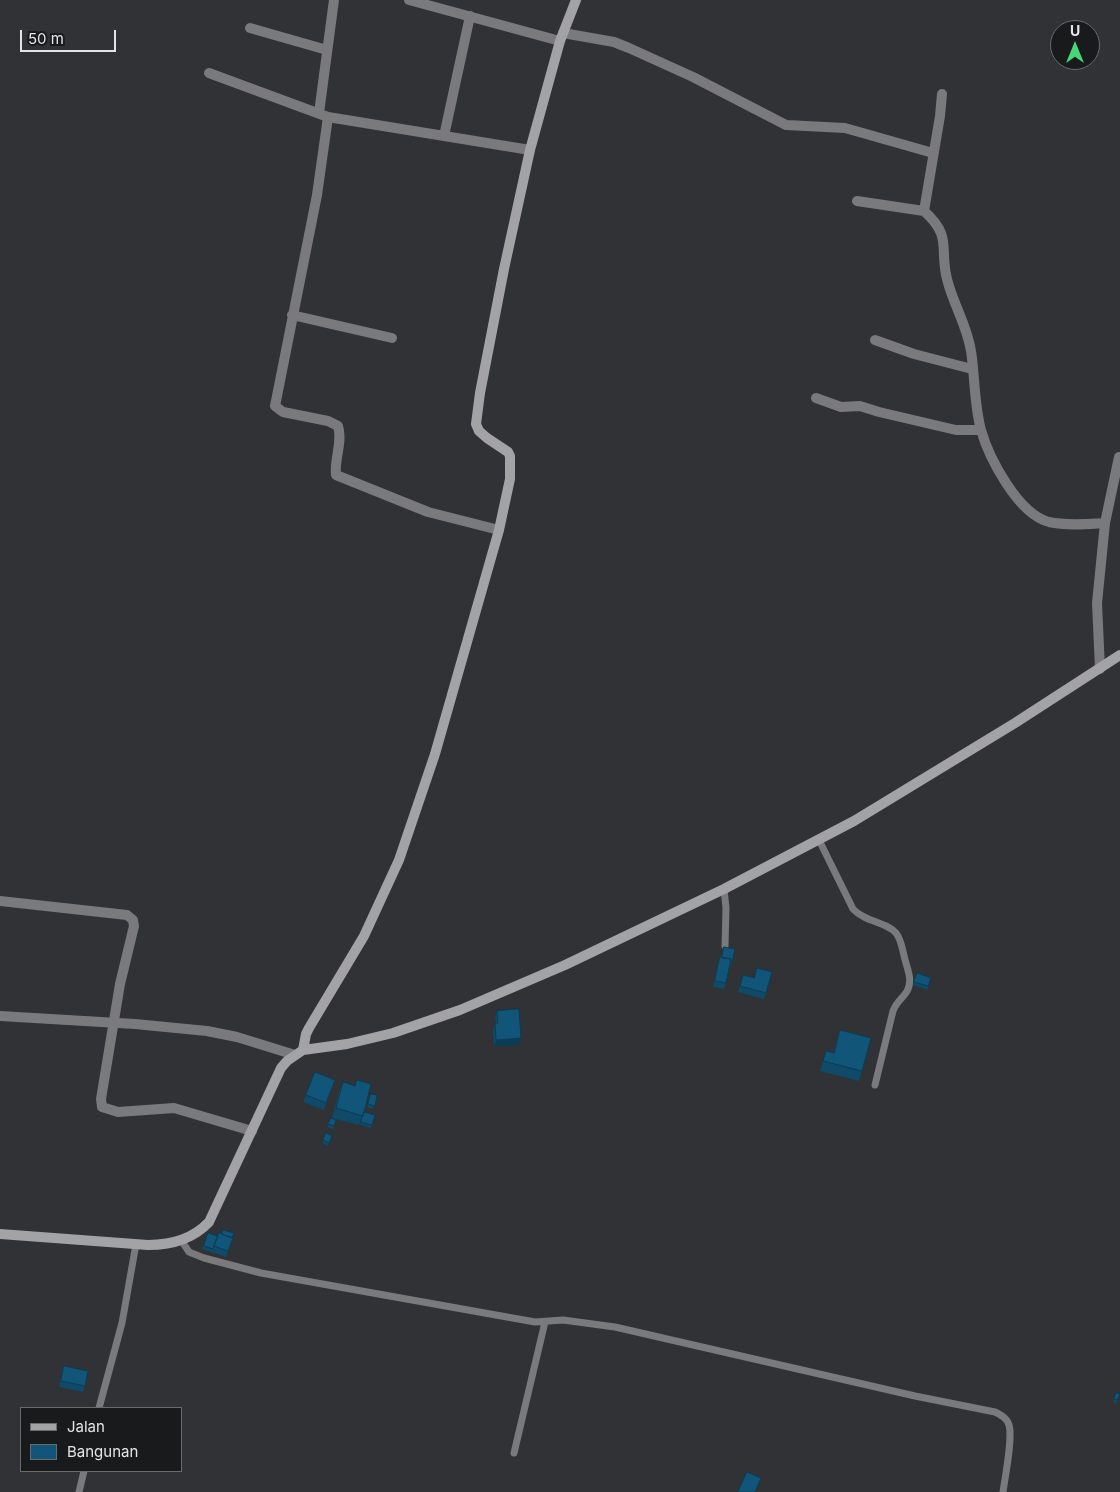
<!DOCTYPE html>
<style>
body{margin:0}
#map{position:relative;width:1120px;height:1492px;overflow:hidden;background:#303235;font-family:Inter,sans-serif}
canvas{display:block}
.legend{position:absolute;left:20px;top:1407px;width:162px;height:65px;box-sizing:border-box;background:#191a1b;border:1px solid #6a6b6c;margin:0;padding:6px 9px;list-style:none;font-size:15px;color:#e3e4e6}
.legend li{display:flex;align-items:center;gap:10px;height:25px}
.legend b{width:25px;border:1px solid #6a6b6c}
.north{position:absolute;left:1050px;top:20px;width:50px;height:50px;box-sizing:border-box;background:#191a1b;border:1px solid #6a6b6c;border-radius:50%;rotate:0deg;font-size:14px;font-weight:700;line-height:20px;text-align:center;color:#e3e4e6}
.north::after{content:'';display:block;margin:auto;width:18px;height:22px;background:#47d779;clip-path:polygon(50% 0,100% 100%,50% 72%,0 100%)}
.scale{position:absolute;left:20px;top:30px;width:96px;height:22px;box-sizing:border-box;border:2px solid #e3e4e6;border-top:0;padding-left:6px;font-size:15px;line-height:18px;white-space:nowrap;color:#e3e4e6;-webkit-text-stroke:4px #191a1b;paint-order:stroke}
</style>
<div id="map">
<canvas width="1120" height="1492"></canvas>
<ul class="legend">
<li><b style="height:6px;background:#a3a3a6"></b>Jalan</li>
<li><b style="height:14px;background:#115679"></b>Bangunan</li>
</ul>
<div class="north">U</div>
<div class="scale">50 m</div>
</div>
<script>
const ctx = document.querySelector('canvas').getContext('2d');
ctx.lineJoin = 'round';
function trace(path, color, width, dash) {
  ctx.strokeStyle = color;
  ctx.lineWidth = width;
  ctx.lineCap = dash ? 'butt' : 'round';
  ctx.setLineDash(dash || []);
  ctx.stroke(path);
}
function fill(path, color) {
  ctx.fillStyle = color;
  ctx.fill(path, 'evenodd');
}
const lane = new Path2D(`
 M819,840L853,909C865,922 887,922 896,933C902,940 903,954 906,963C908,971 912,980 908,989C905,997 897,1000 893,1011L875,1085
 M724,889L726,908L725,946
 M181,1240L189,1252L204,1258L261,1273L535,1322L563,1320L615,1327L915,1396L995,1412C1001,1415 1007,1418 1009,1425C1013,1438 1005,1477 1003,1492
 M99,1408L122,1323L136,1244
 M514,1453L545,1322
 M79,1492L84,1471`);
const street = new Path2D(`
 M409,0L560,41
 M250,28L327,50
 M563,33L614,42L629,48L693,77L786,125L845,128L933,153
 M209,73L328,117L530,150
 M942,94L940,116L924,211C953,237 939,248 947,279C953,304 967,325 971,351C975,377 974,404 981,430C989,458 1018,514 1049,522C1067,526 1087,524 1105,523
 M319,113L334,0
 M328,117L317,195L275,406L283,412L328,421L338,426C343,442 334,459 336,475L428,512L499,530
 M444,136L470,16
 M857,201L924,211
 M292,315L392,338
 M875,340L914,354L972,369
 M816,398L841,407L860,406L879,412L956,430H981
 M1100,669L1097,603L1105,523L1119,457
 M0,901L127,915L133,920L134,926L120,984L101,1099L102,1107L118,1112L174,1108L252,1131
 M0,1016L135,1024L207,1031L237,1037L295,1055`);
const secondary = new Path2D(`
 M303,1050L306,1034L309,1028L364,936L399,860L435,754L499,530L510,479V456L508,452L487,438L479,431L476,424L480,393L504,269L530,150L560,41L576,0
 M0,1234L148,1245C172,1245 193,1239 209,1222L281,1068L287,1061L303,1050L347,1044L393,1033L460,1010L565,965L724,889L854,821L1015,723L1120,655`);
const wall = new Path2D(`
 M724,947L732,962L731,965H730L726,983L724,989L713,987L718,964L720,957H722Z
 M757,968L766,993L764,999L738,992L743,975L754,978Z
 M917,973L931,978L927,990L913,985Z
 M497,1011L519,1045L494,1046L493,1030L496,1023L495,1017Z
 M840,1030L862,1071L859,1081L820,1071L826,1051L833,1053Z
 M315,1072L335,1080L324,1110L303,1102Z
 M357,1080L363,1114L375,1115L371,1128L360,1125L362,1117L359,1125L332,1118L339,1092L343,1082L355,1086Z
 M371,1094L377,1095L373,1109L367,1107Z
 M331,1118L336,1120L333,1129L327,1127Z
 M326,1133L332,1136L328,1146L322,1143Z
 M208,1233L218,1236L222,1234L233,1238L226,1257L202,1249Z
 M64,1366L85,1386L83,1392L59,1387L62,1373Z
 M1116,1393L1120,1394L1116,1404L1113,1402Z`);
const shadedWall = new Path2D(`
 M521,1038L519,1045L494,1046L496,1040Z`);
const building = new Path2D(`
 M724,947L735,949L732,962L730,961L731,959L722,958Z
 M720,957L731,959L726,983L715,981Z
 M757,968L772,972L766,993L740,986L743,975L754,978Z
 M917,973L931,978L928,986L914,982Z
 M519,1009L521,1038L496,1040L495,1023H498L497,1011Z
 M840,1030L871,1038L862,1071L823,1061L826,1051L834,1053Z
 M315,1072L335,1080L326,1103L306,1095Z
 M357,1080L371,1084L363,1116L336,1108L343,1082L355,1086Z
 M371,1094L377,1095L375,1106L368,1104Z
 M364,1112L375,1115L372,1125L361,1122Z
 M331,1118L336,1120L334,1126L328,1124Z
 M326,1133L332,1136L329,1143L323,1140Z
 M223,1230L234,1233L232,1238L222,1234Z
 M208,1233L218,1236L213,1249L204,1246Z
 M219,1233L233,1238L228,1251L214,1246Z
 M64,1366L88,1371L85,1386L61,1381Z
 M1116,1393L1120,1394L1117,1400L1114,1399Z
 M747,1472L761,1478L755,1492H738Z`);
trace(lane, '#7a7a7c', 7);
trace(street, '#7a7a7c', 10);
trace(secondary, '#a3a3a6', 10);
fill(wall, '#0f4a68');
fill(shadedWall, '#0c3c55');
fill(building, '#115679');
trace(building, '#0c3c55', 1);
</script>
